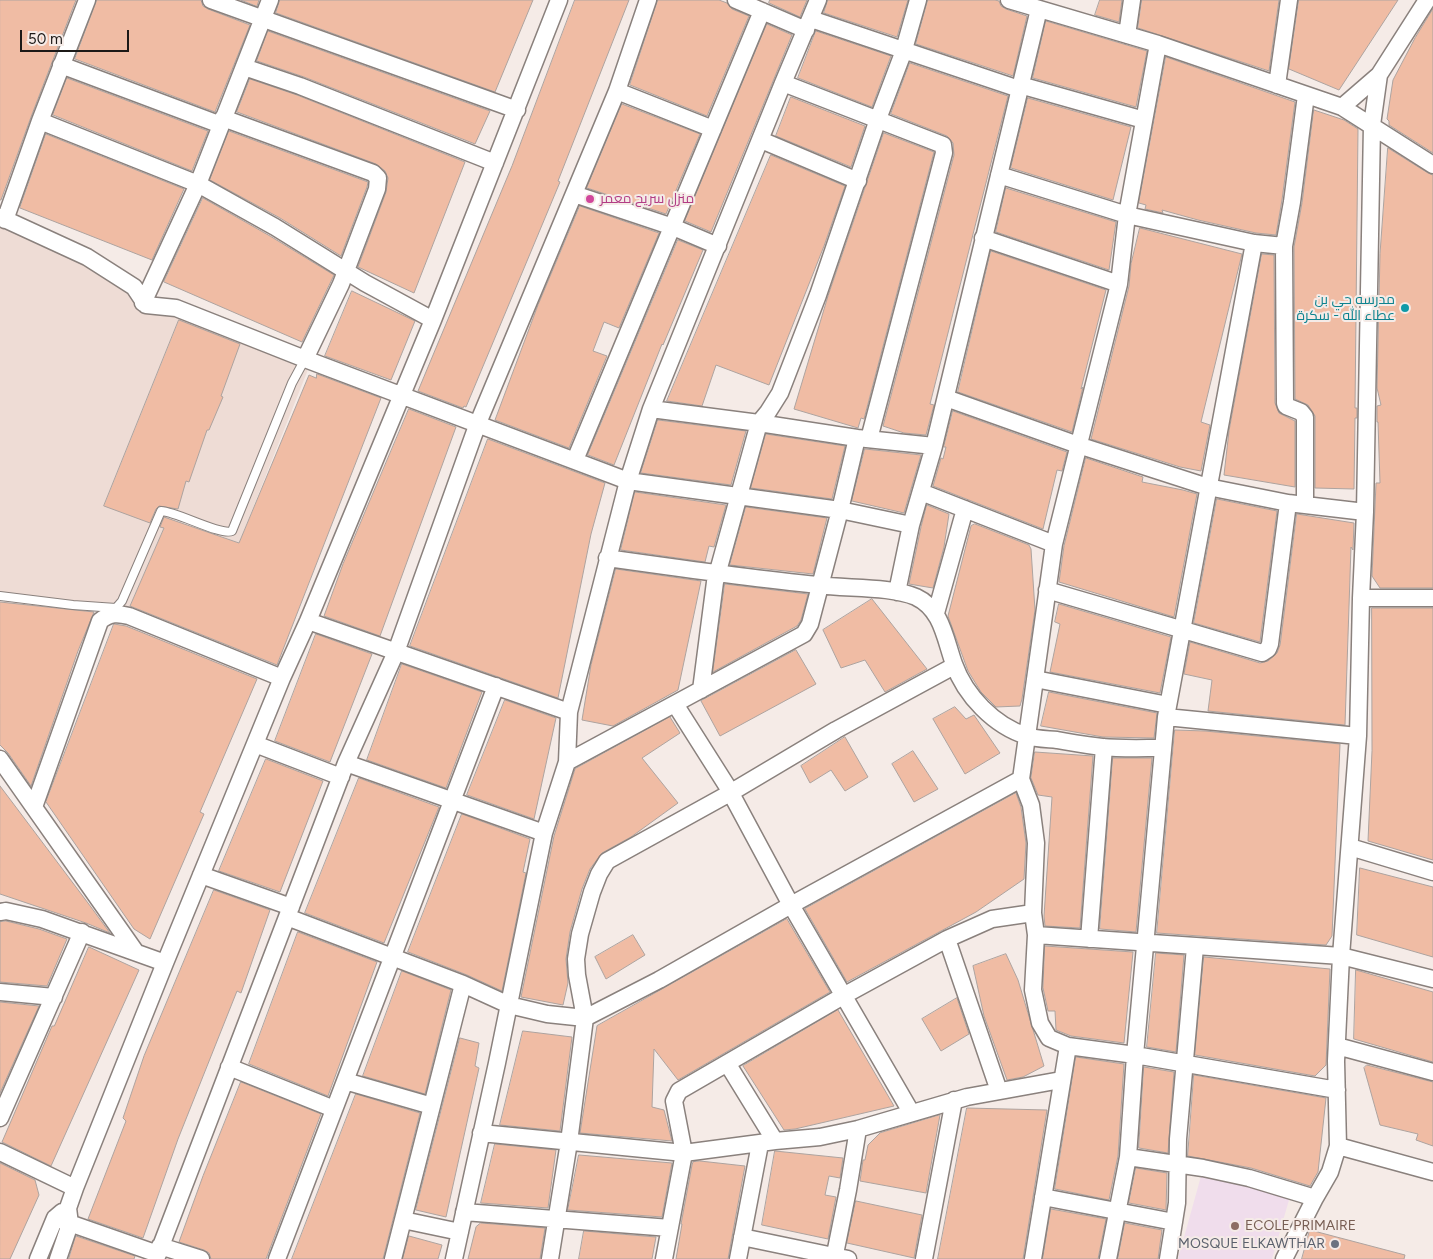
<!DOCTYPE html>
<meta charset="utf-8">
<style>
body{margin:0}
#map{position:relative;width:1433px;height:1259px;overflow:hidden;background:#f5ebe7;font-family:Figtree,sans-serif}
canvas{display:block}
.scale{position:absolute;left:20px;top:30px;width:109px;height:22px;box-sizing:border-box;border:2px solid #1c1917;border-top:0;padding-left:6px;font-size:15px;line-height:18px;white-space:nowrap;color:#1c1917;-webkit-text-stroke:4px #f5ebe7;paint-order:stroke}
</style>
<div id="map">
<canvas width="1433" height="1259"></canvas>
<div class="scale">50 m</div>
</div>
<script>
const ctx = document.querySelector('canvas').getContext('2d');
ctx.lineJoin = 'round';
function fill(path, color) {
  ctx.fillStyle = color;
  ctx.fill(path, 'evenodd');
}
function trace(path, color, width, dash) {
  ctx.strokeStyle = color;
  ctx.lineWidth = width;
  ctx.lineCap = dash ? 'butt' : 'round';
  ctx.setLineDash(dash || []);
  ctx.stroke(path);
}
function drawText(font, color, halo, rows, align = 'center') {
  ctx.font = font + ' Figtree,Cairo,sans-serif';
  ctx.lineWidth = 4;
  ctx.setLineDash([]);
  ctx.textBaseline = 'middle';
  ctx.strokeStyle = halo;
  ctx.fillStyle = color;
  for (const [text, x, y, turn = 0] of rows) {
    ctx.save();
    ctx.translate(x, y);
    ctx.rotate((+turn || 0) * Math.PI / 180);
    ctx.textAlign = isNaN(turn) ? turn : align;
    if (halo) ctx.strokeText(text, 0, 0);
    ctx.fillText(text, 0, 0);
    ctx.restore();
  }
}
const built = new Path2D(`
 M0,220L137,290L138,302L311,362L239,543L169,516L127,613L0,596Z`);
const education = new Path2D(`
 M1203,1169L1291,1193L1272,1259H1178Z`);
const building = new Path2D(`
 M0,0H76L31,117L1,200H0Z
 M97,0H201L203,6L208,9L250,25L215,112L75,59Z
 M241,0H259L257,6Z
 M280,0H533L495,92L276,13Z
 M575,0H629L558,181L560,182L466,407L464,406L463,408L418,391L512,166Z
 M658,0H719L727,3L732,9L749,16L707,116L630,85Z
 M770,0H807L800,17L769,3Z
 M828,0H908L897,37L824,13Z
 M928,0H995L999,1L1001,6L1006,9L1027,16L1013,76L916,44Z
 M1100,0H1122L1119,22L1095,15Z
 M1142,0H1279L1269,71L1138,28Z
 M1299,0H1398L1339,90L1289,69Z
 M1433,9V153L1389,125V121L1387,119L1393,80L1415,38Z
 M1046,21L1147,51L1136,107L1033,78Z
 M767,24L792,35L711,232L685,221Z
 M268,31L490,111L475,144L304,77L257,61Z
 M816,31L891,56L872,107L798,78Z
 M1166,57L1295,102L1282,200L1276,235L1256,233L1198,220L1162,210L1163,213L1145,209L1146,205L1139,203Z
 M910,63L1008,96L930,404L934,405L926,435L904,433L883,426L954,155L953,143L947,136L891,114Z
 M67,78L208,131L192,171L53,115Z
 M250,79L297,95L465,162L414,293L358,267L386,192L388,178L385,171L376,164L237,112Z
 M791,97L865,126L851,167L776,136Z
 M1028,98L1131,127L1113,200L1011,168Z
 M622,104L700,134L666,214L587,188Z
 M1314,110L1344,120L1358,129L1355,408H1357V418H1355L1354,489L1315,488V416L1308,405L1295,399L1294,247L1302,203Z
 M229,131L368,182L367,187L341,256L280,218L210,180Z
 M884,133L934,152L864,419L861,418L858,428L794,409L828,296Z
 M46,134L184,189L152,260L20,208Z
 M1388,148L1428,173L1433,175V588H1380L1372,576L1376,483H1380L1378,422H1377V406L1381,405L1377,388L1380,254Z
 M771,155L845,186L824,246L769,385L716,365L702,406L667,401Z
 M1006,188L1116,222L1109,270L996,232Z
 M203,198L270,236L334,275L302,342L164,282Z
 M580,206L659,233L619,328L604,322L593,351L607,356L569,448L495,420L538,305Z
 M1140,228L1242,254L1201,422L1210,425L1201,471L1180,467L1091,439L1129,286L1131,264Z
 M678,240L703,250L663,345L662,344L614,465L588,455Z
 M991,251L1106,290L1081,389L1083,387L1072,432L958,392Z
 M1262,254L1274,255L1275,403L1279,413L1295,421V487L1224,475L1229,431Z
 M352,291L415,321L391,380L325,356Z
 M179,320L240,344L221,396L223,397L209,430H207L189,482L186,481L178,509L159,506L156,509L150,523L104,506Z
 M317,374L381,398L277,665L130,606L164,528L160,527L164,517L239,543L309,375L316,378Z
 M409,409L456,427L380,636L324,616L343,564Z
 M953,411L1067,452L1062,471L1057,470L1043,529L933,486L941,458L943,459L946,447H944Z
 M658,420L746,431L731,485L641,473Z
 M766,434L845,446L832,499L751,488Z
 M488,439L605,483L591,534L558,698L410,646Z
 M865,449L921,455L904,513L852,501Z
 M1086,458L1143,477L1142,482L1183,490L1197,494L1174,617L1059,582L1064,546Z
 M635,492L726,505L714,547L709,546L705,562L621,550Z
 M1217,499L1277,511L1260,642L1194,623Z
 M927,505L949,514L944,547L933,588L909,584L921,527Z
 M746,507L827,518L813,574L730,565Z
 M1297,514L1354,523L1353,550L1351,547L1345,725L1208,711L1212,680L1184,674L1190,642L1260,663L1268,661L1277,653L1280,645Z
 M975,524L1029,545L1031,549L1035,610L1022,699L1020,706L996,707L981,692L968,671L948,616L971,526Z
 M616,569L701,581L678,690L613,726L582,720L591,665Z
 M725,584L808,594L801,620L797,626L713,672Z
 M872,599L927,669L885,692L865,660L841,668L823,630Z
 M0,602L94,612L78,651L31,786L8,753L0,745Z
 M1059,604L1171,637L1160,693L1050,672L1060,624L1055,622Z
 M1372,608H1433V860L1368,841L1372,751Z
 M114,624L126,626L257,679L200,812L204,814L150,939L134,929L46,802Z
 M316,634L372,654L330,762L275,741Z
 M796,650L816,684L720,736L701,701Z
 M402,664L482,692L446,788L367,760Z
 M1049,692L1157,713L1154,738L1103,737L1041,726Z
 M505,700L556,718L534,819L467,795Z
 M955,707L966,719L974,715L1000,753L965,774L933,719Z
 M670,717L680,733L642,758L678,803L631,837L602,853L590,869L582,889L570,932L566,959L568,983L563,1005L521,997L554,836L575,769Z
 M1175,730L1205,731L1340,744L1332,936L1326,945L1157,933Z
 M845,737L868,777L845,791L831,770L810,783L801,766Z
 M913,751L938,789L914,802L892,764Z
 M1035,752L1093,756L1080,928L1045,926L1044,916L1052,797L1038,795L1031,778Z
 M1113,758H1152L1136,932L1100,929Z
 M266,759L323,781L280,892L219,871Z
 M359,778L439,807L384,943L305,913Z
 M0,786L91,907L110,933L86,923L0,894Z
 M1016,793L1021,807L1026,843L1024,879L976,912L847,982L805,909Z
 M462,814L530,839L523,872L526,873L502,991L467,975L408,952Z
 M1360,868L1433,887V957L1357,935Z
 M214,890L270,910L241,993L237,991L178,1139L143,1238L88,1219L126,1121L123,1118L144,1056Z
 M787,919L830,992L678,1080L654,1049L652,1107L664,1110L672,1141L580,1133L597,1026Z
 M6,921L39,929L67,939L47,986L0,982V922Z
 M298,932L377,962L328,1096L249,1064Z
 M633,935L645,955L606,979L595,957Z
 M1045,946L1133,952L1124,1043L1071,1036L1056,1030L1055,1011H1048L1043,988Z
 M89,947L139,970L51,1166L2,1142L52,1026H54Z
 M1156,953L1184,955L1176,1052L1147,1047Z
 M1006,954L1018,980L1044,1066L1023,1077L1007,1080L984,1016L973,966Z
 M1204,957L1330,969L1326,1065L1315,1076L1195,1055Z
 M1356,970L1433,992V1062L1354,1039Z
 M402,971L451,990L425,1094L363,1076Z
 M957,998L969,1034L941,1051L922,1019Z
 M0,1002L39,1006L0,1093Z
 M838,1010L894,1106L795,1129L784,1130L743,1066Z
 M523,1031L572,1037L560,1131L500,1125Z
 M460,1038L479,1043L475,1066L479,1068L446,1217L416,1210Z
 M1076,1057L1124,1064L1118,1156L1109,1200L1055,1189Z
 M1367,1065L1433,1082V1146L1416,1140L1418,1134L1380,1125L1364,1068Z
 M1144,1067L1174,1072L1168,1153L1139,1148Z
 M1194,1075L1326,1098L1318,1172L1310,1186L1251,1168L1188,1156Z
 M241,1082L321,1114L266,1259H211L209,1253L204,1250L179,1242L203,1176Z
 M356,1094L420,1113L383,1259H292Z
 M967,1108L1047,1110L1023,1259H938Z
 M940,1115L926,1193L860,1181L863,1160H865L868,1145L880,1133Z
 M495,1144L556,1150L548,1208L481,1203Z
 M775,1151L843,1158L840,1178L829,1176L825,1195L836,1197L828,1239L762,1225Z
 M579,1155L672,1163L662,1217L568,1210Z
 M700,1161L745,1166L728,1259H676L682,1224H681L692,1165L693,1162Z
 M0,1163L35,1180L39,1195L10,1259H0Z
 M1136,1168L1167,1173L1166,1210L1129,1203Z
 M856,1201L922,1215L914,1258L847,1243Z
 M1051,1209L1106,1219L1098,1259H1043Z
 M481,1223L545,1228L540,1259H468L476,1227Z
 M1125,1223L1162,1230L1158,1259H1118Z
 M1310,1230L1405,1255L1404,1259H1302Z
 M584,1231L656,1237L652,1259H579Z
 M76,1236L135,1256L134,1259H69Z
 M409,1236L442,1245L438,1259H403Z`);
const service = new Path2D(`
 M0,596L73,605L116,608L122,601L161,511C178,512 221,536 232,531L292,383L305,359`);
const minor = new Path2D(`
 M211,0L517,110
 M736,0L806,30
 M1009,0L1158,44L1342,107L1433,165
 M811,19L1019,89
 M1127,35L1132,0
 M1158,44L1127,215L1254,243L1284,246
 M61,65L221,125
 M244,67L300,86L495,163
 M783,83L943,145L944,153L869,439
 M1020,85L1144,120
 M1277,85L1289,0
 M617,91L713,129
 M1342,107L1379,75L1427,0
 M223,118L373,173L378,178L377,189L341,284L305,359
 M40,121L198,184L275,227L365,283L433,320
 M761,140L858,181
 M999,175L1127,215L1119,284L1054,544L1021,779L1031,805L1036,843L1033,913L1036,935L1033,990L1040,1023L1049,1038L1068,1046L1135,1055L1337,1090
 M574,194L673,227L718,246
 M0,217L87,257L134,287L146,305L176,308L305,359L628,481L840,510L857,438L934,446
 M5,220L40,121L87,0
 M983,238L1119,284
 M143,303L198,184L270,0
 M946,398L1078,445L1208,487L1288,503L1365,512
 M651,409L759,423L857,438
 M575,460L762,11
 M921,492L1054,544
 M1305,504V417L1301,412L1286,406L1285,403L1284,246L1292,202L1306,95
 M607,558C678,568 748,578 818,585C847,589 890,586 916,597C942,609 945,639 954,664C965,695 994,726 1027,736C1036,739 1047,739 1057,740C1072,743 1087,745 1102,747C1122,749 1143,748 1163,748
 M1047,590L1262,653L1268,649L1270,644L1288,503
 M897,592L911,525L934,446L1039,9
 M1361,598H1433
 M936,613L965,509
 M308,621L569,712
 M1035,679L1168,705
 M701,690L715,582L759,423L768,412L780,393L818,295L878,119L903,53L918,0
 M675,704L727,786L791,905L911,1112
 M1166,717L1358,736
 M255,744L341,777
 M0,759L135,951
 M567,762L804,634L810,624L840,510L911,525
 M346,763L544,833
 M34,807L100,621C110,613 117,613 129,616L282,678
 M1350,847L1433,872
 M201,875L291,907
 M0,912L6,911L42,919L165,963
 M287,917L463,984L509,1005L547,1014L585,1018L659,980L791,905L1021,779
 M1036,935L1341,956L1433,979
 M947,939L999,1091
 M1089,939L1104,747
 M0,992L54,997
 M1337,1046L1433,1072
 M727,1063L775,1141
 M229,1067L334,1109
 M345,1081L432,1106
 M0,1118L82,932
 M481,1133L684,1153L775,1141L820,1137L858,1129L967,1097L1061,1080
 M1338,1146L1433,1172
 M0,1152L75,1188
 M1128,1157L1203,1168L1249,1178L1315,1198
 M1043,1197L1174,1222
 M464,1212L670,1228
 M55,1218L158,1254
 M403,1220L460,1232
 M742,1237L848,1259
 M160,1246L201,1259
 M38,1259L55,1218L62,1212
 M58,1259L70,1224L68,1208L75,1188L165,963L282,678L308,621L433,320L559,0
 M156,1259L346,763L396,652L478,423L617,91L648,0
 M277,1259L496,686
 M393,1259L463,984
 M454,1259L497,1063L544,833L567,762L569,712L628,481L651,409L783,83L818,0
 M550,1259L569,1142L585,1018L577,975L576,959L580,934L592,892L599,874L607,861L730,793L836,730L954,666
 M664,1259L684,1153L674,1101L679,1091L843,996L947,939L992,919L1033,913
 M738,1259L760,1144
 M834,1259L848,1190L858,1129
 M924,1259L954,1100
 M1033,1259L1068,1046
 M1108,1259L1128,1157L1135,1055L1166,717L1254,243
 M1168,1259L1177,1203L1178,1139L1195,947
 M1284,1259L1315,1198L1330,1172L1338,1146L1336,1061L1341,956L1358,736L1361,598L1365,512L1372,125L1379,75`);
const markers = [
 [590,199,5,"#d1479c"],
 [1405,308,5,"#0f9aa8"],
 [1235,1226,5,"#8d6e63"],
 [1335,1244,5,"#6b7280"]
];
const hotelNames = [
 ["منزل سريح معمر",600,199]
];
const cultureNames = [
 ["مدرسه حي بن",1395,300],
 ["عطاء الله - سكرة",1395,316]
];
const educationNames = [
 ["ECOLE PRIMAIRE",1245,1226]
];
const worshipNames = [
 ["MOSQUE ELKAWTHAR",1325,1244]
];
fill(built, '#eedcd5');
fill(education, '#f0ddec');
fill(building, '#f0bca4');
trace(building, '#ada39f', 1);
trace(service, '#8a817d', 10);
trace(minor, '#8a817d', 19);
trace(service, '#fff', 8);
trace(minor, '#fff', 16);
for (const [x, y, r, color] of markers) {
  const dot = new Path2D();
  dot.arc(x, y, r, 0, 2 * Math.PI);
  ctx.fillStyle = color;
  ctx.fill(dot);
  trace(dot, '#f5ebe7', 2);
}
drawText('14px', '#b23c85', '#f5ebe7', hotelNames, 'left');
drawText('14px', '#0d838f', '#f5ebe7', cultureNames, 'right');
drawText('14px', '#785e54', '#f5ebe7', educationNames, 'left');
drawText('14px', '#5b616d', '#f5ebe7', worshipNames, 'right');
</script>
